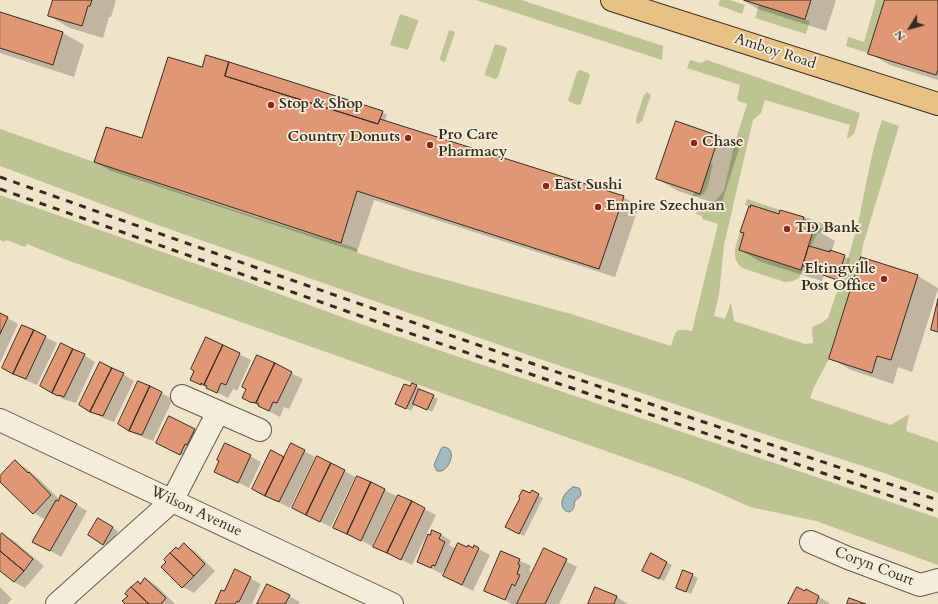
<!DOCTYPE html>
<style>
body{margin:0}
#map{position:relative;width:938px;height:604px;overflow:hidden;background:#efe3c9;font-family:Cardo,serif}
canvas{display:block}
.north{position:absolute;left:890px;top:8px;width:40px;height:40px;-webkit-text-stroke:3px #f5eddc;paint-order:stroke;rotate:233deg;font-size:11px;font-weight:700;line-height:16px;text-align:center;color:#372b1c}
.north::after{content:'';display:block;margin:auto;width:14px;height:18px;background:#372b1c;clip-path:polygon(50% 0,100% 100%,50% 72%,0 100%)}
</style>
<div id="map">
<canvas width="938" height="604"></canvas>
<div class="north">N</div>
</div>
<script>
const ctx = document.querySelector('canvas').getContext('2d');
ctx.lineJoin = 'round';
function fill(path, color) {
  ctx.fillStyle = color;
  ctx.fill(path, 'evenodd');
}
function trace(path, color, width, dash) {
  ctx.strokeStyle = color;
  ctx.lineWidth = width;
  ctx.lineCap = dash ? 'butt' : 'round';
  ctx.setLineDash(dash || []);
  ctx.stroke(path);
}
function drawText(font, color, halo, rows, align = 'center') {
  ctx.font = font + ' Cardo,serif';
  ctx.lineWidth = 3.5;
  ctx.setLineDash([]);
  ctx.textBaseline = 'middle';
  ctx.strokeStyle = halo;
  ctx.fillStyle = color;
  for (const [text, x, y, turn = 0] of rows) {
    ctx.save();
    ctx.translate(x, y);
    ctx.rotate((+turn || 0) * Math.PI / 180);
    ctx.textAlign = isNaN(turn) ? turn : align;
    if (halo) ctx.strokeText(text, 0, 0);
    ctx.fillText(text, 0, 0);
    ctx.restore();
  }
}
const green = new Path2D(`
 M476,0H521L663,46L662,60Z
 M720,0H729L745,5L742,14L718,5Z
 M876,0H885L868,53L846,46L848,37L864,42Z
 M759,5L810,21L806,34L755,18Z
 M400,14L418,20V22L408,50L390,45Z
 M449,30L455,32L445,62L441,61L440,58Z
 M495,44L505,47L507,49L498,77L495,79L485,75V73Z
 M690,60L700,63L707,60L860,113L854,134L847,139V137L850,125L765,100L761,113L753,120L724,245L719,294L714,316L725,319L731,302L734,321L805,344L813,343L812,327L823,322L828,318C839,286 851,253 859,219C866,186 871,152 882,120L899,126L863,245L861,257L829,359L814,387L810,398L891,425L909,414L906,431L938,442V493L884,473L758,432L534,357L155,224L0,166V129C118,170 236,213 356,248L358,253L410,270L571,314L671,346C677,329 674,328 692,331L718,224L702,219V216L696,214L697,211C707,210 719,198 724,190L734,146L747,104L738,101L737,99L740,85L687,68Z
 M580,70L588,73L590,75L581,104L578,105L570,102L568,100L577,72Z
 M647,92L651,95L642,121L638,124L636,122V119L644,95Z
 M710,163L713,164L708,186L704,194L700,196H692Z
 M0,195L228,275L358,323L938,518V565L816,521L750,507L719,493L685,479L210,311L67,260L27,244L25,247L6,240L4,242L0,240Z
 M747,199L780,210L779,214L751,205L750,207L745,205Z
 M804,217L831,226L817,234L811,246H809L814,228L802,224Z
 M740,232L744,233L739,250L801,270L803,266H804L799,278L793,281L785,282L742,268C730,257 736,245 740,232Z`);
const water = new Path2D(`
 M443,447C458,447 450,469 441,471H437L434,465L441,449Z
 M573,487L579,488C584,496 579,497 575,501C574,503 575,505 574,507C569,521 550,502 573,487Z`);
const shadow = new Path2D(`
 M54,0H116L111,17H109L103,38L70,28L49,16Z
 M742,0H836L826,31L758,9Z
 M886,0H938V80L890,65L869,53Z
 M0,13L63,33L84,45L74,77L0,53Z
 M202,69L382,112L387,115L385,121L623,197L639,206L615,277L374,200L357,252L111,171L95,162L143,140Z
 M677,122L719,137L739,149L721,205L678,191L657,179Z
 M781,211L804,218L825,230L823,234L835,241L831,252L850,259L843,282L824,275L822,281L761,262L740,250L780,215Z
 M918,276L938,288V289L912,372L898,367L893,384L851,370L830,358Z
 M0,314L18,324L0,363Z
 M23,326L57,343L37,385L25,380L3,367Z
 M206,338L251,360L237,391L233,389L228,398L191,380Z
 M84,355L95,362L76,403L63,399L42,386Z
 M258,357L303,379L289,409L284,407L280,417L243,398Z
 M123,374L134,381L114,422L103,418L80,405Z
 M139,382L173,399L153,441L135,434L124,427Z
 M412,384L421,389V390L438,399L432,412L415,404L411,411L401,406Z
 M195,430L206,436L191,460L157,443Z
 M271,451L285,458L304,451L315,457L290,508L264,495Z
 M250,456L261,462L249,488L216,471Z
 M15,462L26,468L40,480L60,500L62,496L87,511L61,557L33,541L46,520L34,513L0,481V478Z
 M344,471L355,477L331,527L304,514Z
 M358,477L396,496L372,546L334,527Z
 M532,492L543,498L524,536L512,530Z
 M398,496L436,515L412,565L374,546Z
 M99,520L118,531L109,547L89,535Z
 M2,534L13,540L44,566L25,588L14,582L0,570V536Z
 M441,534L451,541L449,545L456,549H473L475,547L490,555L473,591L444,576L446,572L443,571L442,574L418,562Z
 M184,545L195,551L215,571L194,593L183,587L179,550Z
 M545,550L577,567L559,604H512L485,590L502,552L531,566L529,571L531,572L527,581L529,582Z
 M651,555L672,565L664,581L649,573Z
 M684,571L698,578L691,594L677,588Z
 M250,578L261,584L252,604H216L224,593Z
 M146,579L157,586L175,604H127L129,596L138,582L141,584Z
 M0,587L12,599L7,604H0Z
 M596,588L617,597L628,604H589Z
 M807,591L830,603L829,604H789Z
 M289,596L300,602L299,604H258Z`);
const building = new Path2D(`
 M53,0H92L90,6H88L82,26L48,16Z
 M744,0H811L805,19Z
 M885,0H938V70L936,75L868,54Z
 M0,12L63,32L53,65L0,48Z
 M206,55L229,62L225,76L378,124L380,119L624,196L599,269L357,191L341,243L94,162L106,127L142,138L168,57L202,67Z
 M229,62L383,111L378,124L225,76Z
 M676,121L719,136L700,194L656,179Z
 M751,205L779,214L780,210L804,217L802,224L814,228L801,270L739,250L744,233L740,232L749,206L750,207Z
 M809,246L830,252V250L845,255L837,280L823,275V274L813,270V269L803,266Z
 M861,257L918,275L891,360L877,356L872,373L829,359Z
 M938,299V332L931,330Z
 M0,313L8,317L0,334Z
 M22,325L34,330L13,374L2,368Z
 M34,330L46,336L26,379L13,374Z
 M206,337L223,345L204,385L201,383V385L190,380L194,371L191,369Z
 M61,343L73,349L52,393L40,386Z
 M223,345L240,353L226,385L221,383L217,393L206,388L207,386L204,385Z
 M73,349L85,354L64,397L59,395L58,396L52,393Z
 M257,355L275,363L256,403L253,402L252,403L242,398L246,389L242,387Z
 M100,362L112,368L90,412L79,405Z
 M275,363L292,372L277,403L273,402L269,411L258,406L259,404L256,403Z
 M112,368L124,373L103,416L90,412Z
 M138,381L150,386L129,431L118,424Z
 M412,383L417,385L406,409L395,404L404,384L410,386Z
 M150,386L162,392L142,435L129,431Z
 M419,389L434,395L427,410L413,404Z
 M169,416L195,429L187,445L185,444L180,455L156,443Z
 M225,443L251,455L238,483L214,472L219,461L217,460Z
 M291,443L305,450L279,502L265,496Z
 M271,450L284,457L265,496L252,489Z
 M317,456L331,463L306,515L292,508Z
 M15,460L28,473L29,472L51,495L33,514L0,482V476Z
 M331,463L345,470L320,522L306,515Z
 M357,476L371,482L347,534L333,528Z
 M371,482L385,489L361,541L347,534Z
 M523,490L530,493L532,490L539,494L519,534L505,527L520,498L519,497Z
 M61,495L77,504L50,551L32,542L56,500L58,501Z
 M398,495L412,501L387,553L373,547Z
 M412,501L425,508L401,560L387,553Z
 M98,518L113,527L103,545L88,535Z
 M432,530L441,534L439,539L445,542L435,566L432,565L431,568L417,562L428,534L430,535Z
 M2,533L33,559L24,571L0,551V535Z
 M184,543L205,564L194,576L170,553L176,547L178,549Z
 M458,543L467,547L468,545L473,548L474,545L479,548L462,585L443,576Z
 M544,548L567,559L545,604H517Z
 M0,551L24,571L14,582L0,571Z
 M501,551L520,559L518,564L520,565L517,574L520,575L515,586L512,584L505,600L484,591Z
 M170,553L194,576L182,588L161,567L166,562L164,560Z
 M651,553L667,562L659,579L642,571Z
 M235,569L251,577L239,602L237,601L235,604H215L221,590L224,591Z
 M683,570L693,574L686,592L676,588Z
 M145,578L166,598L161,604H149L131,587L138,581L140,584Z
 M267,584L290,595L285,604H257Z
 M131,587L149,604H125L122,601L128,596L125,594Z
 M595,587L617,596L614,604H588Z
 M797,587L805,591L806,589L819,596L816,604H788Z
 M849,598L866,604H847Z`);
const minor = new Path2D(`
 M182,396L260,430
 M0,420L392,604
 M811,542L848,558L920,585L938,580
 M57,604L172,501L218,412`);
const major = new Path2D(`
 M612,0L938,104`);
const rail = new Path2D(`
 M0,177C312,288 624,397 938,500
 M0,189L400,330L938,512`);
const markers = [
 [271,105,4,"#8f2418"],
 [408,138,4,"#8f2418"],
 [694,143,4,"#8f2418"],
 [430,145,4,"#8f2418"],
 [546,186,4,"#8f2418"],
 [598,207,4,"#8f2418"],
 [787,229,4,"#8f2418"],
 [884,279,4,"#8f2418"]
];
const streetNames = [
 ["Amboy Road",775,52,18],
 ["Wilson Avenue",196,512,25],
 ["Coryn Court",874,567,21]
];
const poiNames = [
 ["Stop & Shop",279,105],
 ["Pro Care",438,136],
 ["Pharmacy",438,153],
 ["Country Donuts",400,138,"right"],
 ["Chase",702,143],
 ["East Sushi",554,186],
 ["Empire Szechuan",606,207],
 ["TD Bank",795,229],
 ["Eltingville",876,270,"right"],
 ["Post Office",876,287,"right"]
];
fill(green, '#bec393');
fill(water, '#9fbbc1');
trace(water, '#75817f', 1);
fill(shadow, '#0003');
fill(building, '#e09776');
trace(building, '#372b1c', 1);
trace(minor, '#655947', 24);
trace(major, '#372b1c', 24);
trace(minor, '#f5eddc', 22);
trace(major, '#e8c284', 22);
trace(rail, '#372b1c', 3, [7, 7]);
for (const [x, y, r, color] of markers) {
  const dot = new Path2D();
  dot.arc(x, y, r, 0, 2 * Math.PI);
  ctx.fillStyle = color;
  ctx.fill(dot);
  trace(dot, '#f5eddc', 1.5);
}
drawText('15px', '#372b1c', '#f5eddc', streetNames);
drawText('bold 15px', '#372b1c', '#f5eddc', poiNames, 'left');
</script>
